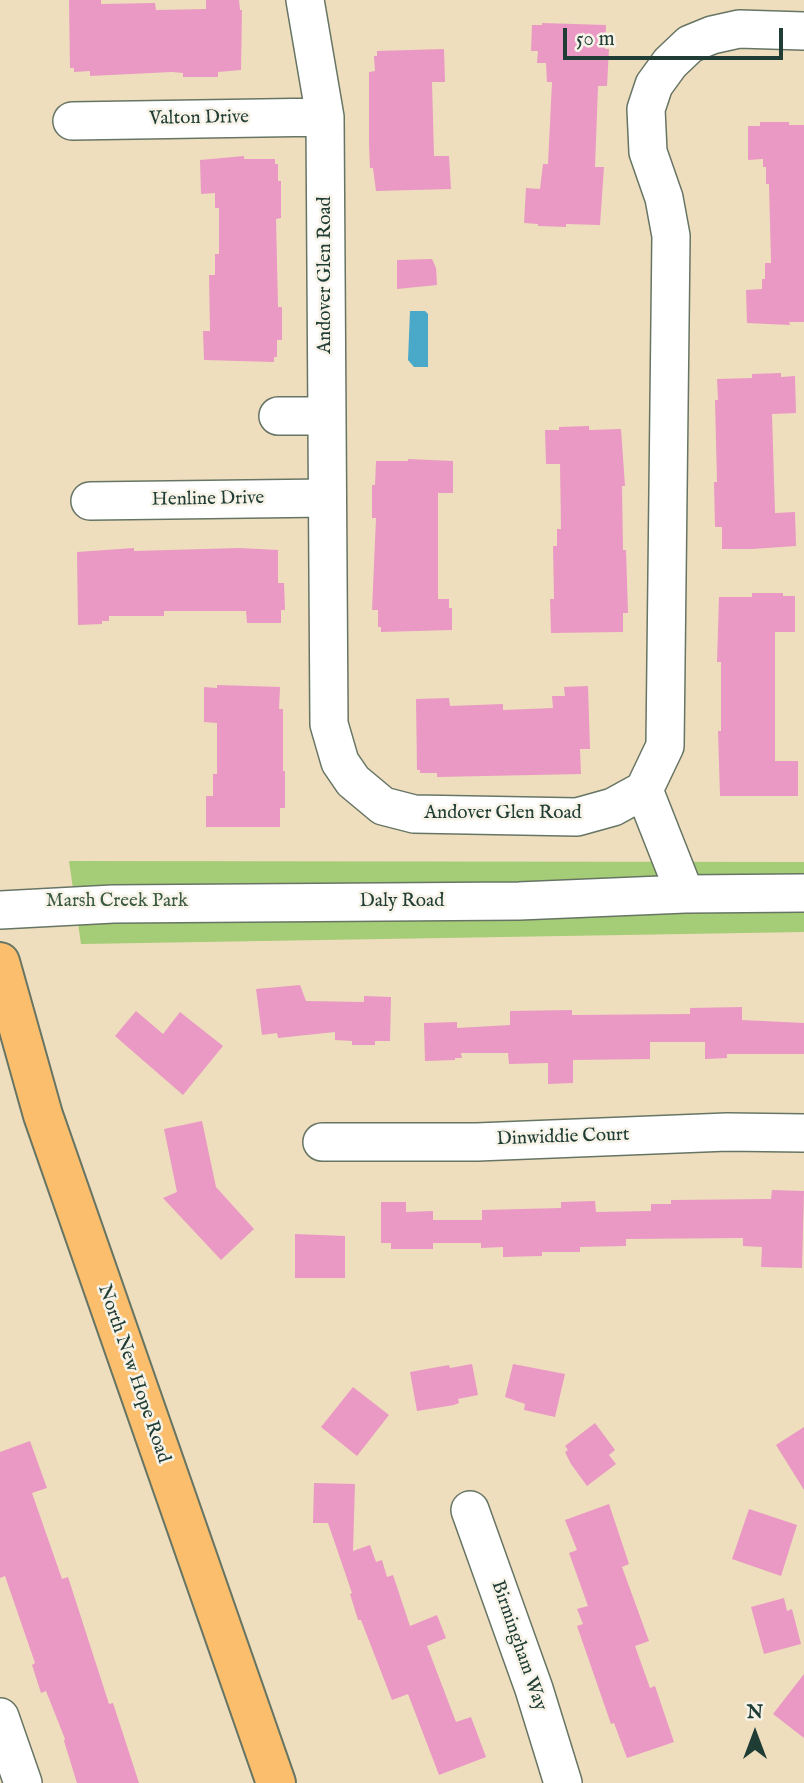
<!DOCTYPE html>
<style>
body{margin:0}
#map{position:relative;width:804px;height:1783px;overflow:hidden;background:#eedebe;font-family:"IM FELL English",serif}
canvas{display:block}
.north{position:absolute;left:720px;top:1699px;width:70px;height:70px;-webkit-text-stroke:5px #f7f3e8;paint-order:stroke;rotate:0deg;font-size:19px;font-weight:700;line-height:28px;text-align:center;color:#1f3d34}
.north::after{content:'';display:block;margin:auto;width:24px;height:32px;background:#1f3d34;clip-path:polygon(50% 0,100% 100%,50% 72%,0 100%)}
.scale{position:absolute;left:563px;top:28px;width:220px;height:32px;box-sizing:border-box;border:4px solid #1f3d34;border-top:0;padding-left:9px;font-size:21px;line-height:24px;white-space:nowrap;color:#1f3d34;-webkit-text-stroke:5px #f7f3e8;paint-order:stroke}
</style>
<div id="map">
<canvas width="804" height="1783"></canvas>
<div class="north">N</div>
<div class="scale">50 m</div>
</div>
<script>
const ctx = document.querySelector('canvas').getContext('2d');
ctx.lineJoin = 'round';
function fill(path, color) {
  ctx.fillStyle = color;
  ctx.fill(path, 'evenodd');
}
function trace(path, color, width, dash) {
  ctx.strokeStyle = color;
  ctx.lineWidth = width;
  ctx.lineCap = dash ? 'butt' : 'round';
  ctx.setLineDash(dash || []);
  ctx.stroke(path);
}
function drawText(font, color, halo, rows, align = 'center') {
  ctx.font = font + ' "IM FELL English",serif';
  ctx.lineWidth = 5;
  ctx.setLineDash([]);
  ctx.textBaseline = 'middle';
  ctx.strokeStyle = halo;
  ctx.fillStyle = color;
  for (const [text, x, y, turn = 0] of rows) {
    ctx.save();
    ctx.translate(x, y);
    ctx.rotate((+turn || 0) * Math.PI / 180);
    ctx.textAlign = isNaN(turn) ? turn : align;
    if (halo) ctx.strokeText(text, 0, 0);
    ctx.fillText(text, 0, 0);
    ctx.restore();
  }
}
const green = new Path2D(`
 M69,861L804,862V932L81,944Z`);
const water = new Path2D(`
 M410,311H425L428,314V367H414L408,360Z`);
const building = new Path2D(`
 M69,0H101V4L155,3L156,10L206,9V0H239L240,10H242L241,70L218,72V77H183V73L172,72L90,76V71L74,72V68H70Z
 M542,23L606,25L605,49H609L607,86H598L595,167H604L600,225L566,224V227L538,226V224L524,223L526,188L540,189L543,164H548L552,82H547L546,63H537L538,51H531L532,25H542Z
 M444,49L445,82H432L434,156H449L451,189L376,191L373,168H370L369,144V72L375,71L374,56H377V51Z
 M760,122H789V125H804V322H789L790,325L747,323L746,290L762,289V279H765V263H771L769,184H766V167H763V159L748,160V126H760Z
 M244,156V159H275V164H278V181H281V218L276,219L278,307H282V340H277V357H274V362L204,360L203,331H210L209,275H215V254H219V208H215V193L201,194L200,160Z
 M432,259L436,268L437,285L397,289V260Z
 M781,373V377L795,376L796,413L772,414L775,513L795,512L796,546L752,549H722V527H715L714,482H717L715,400H718L717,379L752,378V374Z
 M589,426V430L621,429L625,486H622L623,550H626L628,613H623V632L551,633L550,599H554L553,546H557V529H561L560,464H546L545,430H559V427Z
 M408,459L453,461V493H438V599H449V608H452V630L381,632V627H378V610H372L376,518H372V485H375L376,461H408Z
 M134,548V551L239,548L278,550V583H284L285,610H281V623H247L246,611H164V616H109V621H102V624L78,625L77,552Z
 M752,593H783V596H795V632H775V761H798V796H720L718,731H721V662H717L719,597H752Z
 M217,685L280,687L279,709H283V771H285V808H280V827H206V796H213V774H217V723L204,722V687L217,688Z
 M588,686L590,749H580L581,774L437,777V773H420V770H417L416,699L449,698L450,706L503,704V710L553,708L552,696H565L564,687Z
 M300,985L306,1001L364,1002V996L391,997L390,1041H375V1045H352V1041L335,1040V1032L278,1038L277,1033L262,1035L256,989Z
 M742,1007V1020L804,1023V1054H727V1058L705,1059V1042H650V1059L573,1060V1083L548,1084V1063L509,1064L508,1053H461L462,1058H455V1060L425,1061L424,1023L457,1022V1028L510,1025V1011L572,1010V1015L690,1014V1008Z
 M136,1011L163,1034L180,1012L223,1046L183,1095L115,1036Z
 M202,1121L216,1187L254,1229L221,1260L163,1198L177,1192L164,1129Z
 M772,1190L804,1191L802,1268L761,1267L762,1247L743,1246V1238L626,1239V1246L580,1247V1252H542V1256L503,1257V1247L481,1248V1243H433V1249H391V1243H381V1202H406V1212L433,1211V1220H482V1210L561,1208V1202L595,1201L596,1212L651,1211V1204H671V1200L771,1199Z
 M295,1234L345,1236V1278H295Z
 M472,1364L478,1395L458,1399L459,1403L454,1405L417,1411L410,1372L449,1365L450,1368Z
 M513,1364L565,1374L555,1417L524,1410L525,1404L505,1397Z
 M353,1387L389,1415L357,1456L321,1427Z
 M595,1423L615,1450L609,1455L616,1464L587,1486L571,1464L565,1452L568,1450L565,1446Z
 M804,1427V1490L776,1445Z
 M30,1441L47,1488L32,1493L62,1579L68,1577L109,1704L113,1703L139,1783H77L64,1741L65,1739L46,1691L41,1693L32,1665L35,1663L5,1576L0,1578V1452Z
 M314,1483L355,1484L353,1551L370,1545L376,1562L382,1560L387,1577L393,1575L410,1626L437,1615L446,1638L427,1646L456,1722L471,1717L486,1757L439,1775L408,1694L392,1700L361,1620H358L350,1594L352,1593L328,1523H313Z
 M609,1504L629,1564L622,1567L649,1641L635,1646L650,1688L655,1686L674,1742L627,1758L614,1723L611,1724L577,1626L583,1624L577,1609L588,1606L569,1553L577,1550L565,1520Z
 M749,1509L797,1525L781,1576L732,1559Z
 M784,1598L787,1611L792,1609L801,1644L764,1654L751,1607Z
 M804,1674V1738L773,1714Z`);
const minor = new Path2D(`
 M305,0L325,117L329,724L340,762L353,781L383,806L414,814L577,817L613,807L644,790L665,746L671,236L664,198L648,152L646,109L654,85L670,63L690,44L712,35L739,29L804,31
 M72,121L325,117
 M278,416H327
 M90,501L327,498
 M644,790L685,894
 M0,910L113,904L519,901L685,894L804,893
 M322,1142H477L727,1132L804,1133
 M470,1510L534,1689L563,1783
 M0,1717L23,1783`);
const major = new Path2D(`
 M0,962L43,1115L276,1783`);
const streetNames = [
 ["Valton Drive",199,119,-1],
 ["Andover Glen Road",326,275,-90],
 ["Henline Drive",208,500,-1],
 ["Andover Glen Road",503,814],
 ["Daly Road",402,902],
 ["Dinwiddie Court",563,1138,-2],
 ["North New Hope Road",133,1374,71],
 ["Birmingham Way",518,1646,71]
];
const parkNames = [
 ["Marsh Creek Park",117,902]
];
fill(green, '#a5cc76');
fill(water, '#4aa8c9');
fill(building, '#e999c3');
trace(minor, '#677564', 40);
trace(major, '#677564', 42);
trace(minor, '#fff', 37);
trace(major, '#fabe6d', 38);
drawText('19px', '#1f3d34', '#f7f3e8', streetNames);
drawText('19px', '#3a5a41', '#f7f3e8', parkNames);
</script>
